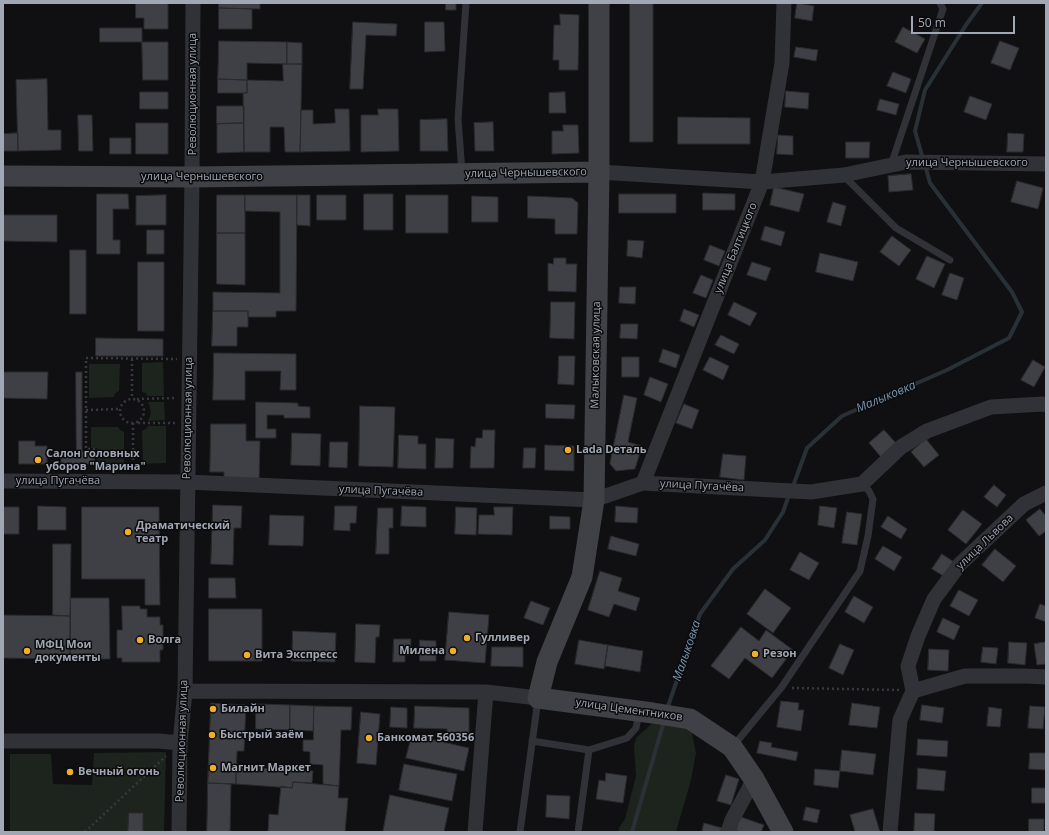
<!DOCTYPE html>
<meta charset="utf-8">
<style>
body{margin:0}
#map{position:relative;width:1049px;height:835px;overflow:hidden;background:#101012;font-family:"Open Sans",sans-serif}
canvas{display:block}
.frame{position:absolute;inset:0;border:4px solid #a1a7b3;pointer-events:none}
.scale{position:absolute;left:911px;top:16px;width:104px;height:18px;box-sizing:border-box;border:2px solid #a1a7b3;border-top:0;padding-left:5px;font-size:12px;line-height:14px;white-space:nowrap;color:#a1a7b3;-webkit-text-stroke:3px #0b0b0d;paint-order:stroke}
</style>
<div id="map">
<canvas width="1049" height="835"></canvas>
<div class="frame"></div>
<div class="scale">50 m</div>
</div>
<script>
const ctx = document.querySelector('canvas').getContext('2d');
ctx.lineJoin = 'round';
function fill(path, color) {
  ctx.fillStyle = color;
  ctx.fill(path, 'evenodd');
}
function trace(path, color, width, dash) {
  ctx.strokeStyle = color;
  ctx.lineWidth = width;
  ctx.lineCap = dash ? 'butt' : 'round';
  ctx.setLineDash(dash || []);
  ctx.stroke(path);
}
function drawText(font, color, halo, rows, align = 'center') {
  ctx.font = font + ' "Open Sans",sans-serif';
  ctx.lineWidth = 3;
  ctx.setLineDash([]);
  ctx.textBaseline = 'middle';
  ctx.strokeStyle = halo;
  ctx.fillStyle = color;
  for (const [text, x, y, turn = 0] of rows) {
    ctx.save();
    ctx.translate(x, y);
    ctx.rotate((+turn || 0) * Math.PI / 180);
    ctx.textAlign = isNaN(turn) ? turn : align;
    if (halo) ctx.strokeText(text, 0, 0);
    ctx.fillText(text, 0, 0);
    ctx.restore();
  }
}
const green = new Path2D(`
 M163,362L164,396H147L146,393L142,392V363Z
 M89,364H120L119,391L115,393L114,397L89,398Z
 M148,402H164L165,420L148,421C152,414 151,409 148,402Z
 M148,426H166V463L143,464L142,431L146,429Z
 M91,427H118L120,430L124,432V463H97V448H91Z
 M655,721L686,727L692,734L696,753L691,780L676,832H618L620,826L625,819L636,776L634,745L637,737Z
 M166,752L164,832H10V754H51L53,784L92,785L94,753Z`);
const stream = new Path2D(`
 M923,159L915,131L925,90L966,25L982,3
 M792,489L807,448L842,416L947,370L1009,338L1022,312L1012,292L930,183L925,165
 M667,709L700,614L733,569L765,540L783,512L789,495
 M632,832L664,721`);
const building = new Path2D(`
 M136,3H168V29H144V18H136Z
 M219,3H260V9L219,8Z
 M446,3H456V10H446Z
 M630,3H653V142H630Z
 M797,3L814,6L812,21L795,18Z
 M219,8L252,9V29H219Z
 M560,14L579,15L578,70H559V60H553L554,25H560Z
 M353,22L397,24L396,36L366,35L363,89H350Z
 M425,22H444L445,51L425,52Z
 M903,27L925,39L917,53L895,42Z
 M100,28H142V42H100Z
 M219,41L287,42V64L247,63V80L218,79Z
 M1000,41L1019,48L1010,70L991,63Z
 M142,42H168V80H143Z
 M287,42L302,43V64H287Z
 M796,47L818,50L816,61L794,57Z
 M283,64H302L300,152H285L284,127H270V152H244L243,93H247V80L283,81Z
 M893,72L911,79L906,93L887,86Z
 M47,79L48,130H61V150L18,151L16,80Z
 M218,79L247,80V93H218Z
 M786,91L809,93L808,109L785,107Z
 M140,92H168V109H140Z
 M565,92L566,113H549V93Z
 M970,96L992,104L986,120L964,112Z
 M880,99L899,104L896,115L877,110Z
 M217,106H244V123L217,124Z
 M335,109H349L350,151L300,152L301,110H313V124L335,123Z
 M378,109H398L399,151L361,152V115H378Z
 M78,115H92L93,151H79Z
 M678,117L750,118V144H678Z
 M447,119L448,151H420V120Z
 M493,122L494,151H475L474,123Z
 M136,123H168V154H136Z
 M244,123V152L217,153V124Z
 M563,125H578L579,153L552,154V131H563Z
 M18,133V151H3V134Z
 M1008,133L1024,134L1023,152H1007Z
 M778,135L793,136V155L777,154Z
 M110,138H131V154H110Z
 M846,142H870L869,158H846Z
 M911,174L913,190L889,192L888,176Z
 M1017,181L1043,188L1038,209L1011,202Z
 M774,187L804,194L799,212L770,205Z
 M703,193L735,194V210H703Z
 M97,194H128L129,209H113V240H120V254H97Z
 M364,194H393V230H364Z
 M619,194H676V213H619Z
 M166,195V225H136V196Z
 M217,195H245V233H217Z
 M245,195H297L296,311H276V317H248V311H213V292L280,293V212L245,211Z
 M297,195H310V226L297,225Z
 M317,195H346V220H317Z
 M406,195H448V233H406Z
 M472,196L498,197V222H472Z
 M528,196L572,198L578,203L577,234H555V219L528,218Z
 M833,202L846,206L841,226L827,222Z
 M3,215H57V242L3,241Z
 M765,226L785,232L781,246L761,240Z
 M147,230H164V254H147Z
 M217,233H245V285L217,284Z
 M892,236L911,250L899,266L880,252Z
 M628,240L644,241L642,258L627,256Z
 M710,245L725,251L719,266L704,260Z
 M70,250H86V314H70Z
 M820,253L858,262L853,281L816,272Z
 M927,256L945,264L934,288L916,279Z
 M554,258H566V264H577L576,292L548,291V263L553,264Z
 M138,262H164V331H138Z
 M752,262L771,268L766,281L747,275Z
 M950,273L964,278L957,300L942,295Z
 M701,275L713,280L706,298L693,293Z
 M620,287H636L635,304L619,303Z
 M551,302H575L574,339L550,338Z
 M734,302L757,313L750,326L728,315Z
 M684,309L699,315L694,327L680,321Z
 M213,311H248V327H237V346H212Z
 M621,324H638L637,339L620,338Z
 M721,335L739,344L734,354L715,345Z
 M96,338L163,339V356H96Z
 M663,349L680,355L676,368L659,362Z
 M214,353L296,354V390H280L281,371H245V400H213Z
 M559,356H575L574,385L558,384Z
 M622,357H639V377H622Z
 M710,357L729,366L723,380L703,370Z
 M1033,360L1045,367L1034,387L1021,380Z
 M3,372H48L47,399L3,398Z
 M76,372H82V451H95L94,464H61V451H76Z
 M650,377L668,384L661,402L644,395Z
 M624,395L637,398L628,442L642,446L635,469L616,471L610,464Z
 M256,402L298,403V406L310,407V418H284V415H267V429H276V438H256Z
 M546,404L575,405L574,419L546,418Z
 M684,404L699,410L692,429L676,423Z
 M360,406L395,407L393,467L359,466Z
 M211,424H246V441H260L259,481H224V472H210Z
 M483,430H495L494,468H470L471,446L475,447L476,438H482Z
 M884,430L896,443L881,457L869,443Z
 M292,433L321,434L320,466L291,465Z
 M399,435L418,436V444H426V469L398,468Z
 M436,438L454,439L453,468H435Z
 M926,439L939,455L924,467L911,452Z
 M19,441H35V446H47V464H19Z
 M330,442H348L347,468L329,467Z
 M545,445L574,446V471L545,470Z
 M524,448H536L535,468H523Z
 M723,454L746,456L744,480L720,477Z
 M994,485L1006,495L997,507L984,497Z
 M213,505L242,506L241,528H234L233,565L211,564Z
 M38,506L66,507V530H38Z
 M335,506H357L356,523H350V531L334,530Z
 M402,506L426,507V527L401,526Z
 M616,506L638,508L637,523L615,522Z
 M820,506L837,508L834,528L818,525Z
 M3,507H19V534H3Z
 M82,507H159L160,605H145V579H82Z
 M456,507L477,508L476,535L455,534Z
 M494,507H513L512,535L478,534L479,515H494Z
 M378,508H393V528H389V554H376Z
 M1040,509L1046,516V531L1039,536L1026,520Z
 M963,510L982,524L966,544L948,530Z
 M847,512L862,514L857,545L842,543Z
 M270,515L304,516L303,546L269,545Z
 M550,516L570,517V529H550Z
 M888,516L907,529L901,539L881,527Z
 M611,536L639,544L636,556L608,549Z
 M53,544H71L70,616L53,615Z
 M883,546L902,557L894,571L875,559Z
 M995,549L1016,566L1003,582L982,565Z
 M800,552L819,563L809,580L790,570Z
 M942,554L954,562L945,577L932,569Z
 M600,571L622,578L618,591L640,598L636,611L614,604L609,617L588,610Z
 M209,578H235L236,598H209Z
 M765,589L791,608L773,633L747,614Z
 M959,590L978,600L969,616L950,606Z
 M854,596L873,607L864,623L845,612Z
 M71,598H109L110,659H70Z
 M531,601L550,608L543,625L524,618Z
 M1040,604L1046,606V622L1035,618Z
 M122,606H140V609H147V617H160V625H163V650H160V662H122V658H117V630H122Z
 M209,609H262V661H209Z
 M449,612L489,615L485,663L445,660Z
 M3,615L70,616V659L3,658Z
 M943,618L960,626L954,640L937,632Z
 M356,624L380,625L379,637H376L375,663L355,662Z
 M741,627L759,641L766,630L793,650L772,678L745,658L729,679L711,666Z
 M293,631L336,633L335,662L292,661Z
 M394,639H411L410,655H405V662H393Z
 M420,640L436,641V661H420Z
 M579,640L608,645L604,669L575,664Z
 M1009,642L1027,643L1025,665L1008,663Z
 M1046,642V664L1037,665L1034,644Z
 M840,644L854,650L843,675L829,668Z
 M608,645L643,651L640,672L605,666Z
 M492,647H523V667L491,666Z
 M983,647L998,648L996,664L981,662Z
 M929,649L949,650L948,671L928,670Z
 M781,701L799,703L798,710H804L801,731L777,727Z
 M211,703L246,705L244,751H237L236,784L208,783Z
 M852,703L880,707L877,728L849,725Z
 M256,704L290,705V730L256,729Z
 M290,705L314,706L313,731L290,730Z
 M922,705L944,708L942,723L920,720Z
 M314,706L352,707L351,730H341L339,786L323,784V765L310,764V752L303,751V740H313Z
 M415,706L469,708V739L447,738V729L414,728Z
 M1030,706L1045,707L1043,729L1028,728Z
 M391,707L407,708V728L390,727Z
 M989,707L1002,709L1000,727L987,726Z
 M361,712L380,714L376,765L357,763Z
 M412,735L469,748L464,771L406,758Z
 M918,739L948,741L947,757L917,755Z
 M760,741L772,743L771,747L798,752L796,761L757,753Z
 M842,750L876,754L873,775L840,771Z
 M1030,753H1046V770L1029,769Z
 M404,764L457,774L452,801L399,790Z
 M237,767L313,771L312,783L293,782L292,788L236,784Z
 M918,768L946,771L944,791L917,789Z
 M815,769L840,771L838,788L814,785Z
 M606,773L627,776L623,803L596,799L599,780L605,781Z
 M726,775L739,779L731,805L717,801Z
 M293,782L339,786L338,798H348L345,832H268L269,814L278,815L281,786L292,788Z
 M208,783L231,784L230,832H207Z
 M1032,788H1046V803H1032Z
 M390,795L449,808L444,832H383Z
 M547,795L570,796L569,819L546,817Z
 M806,807L820,810L817,823L803,820Z
 M873,809L880,832H855L850,815Z
 M129,813H143V832H128Z
 M915,813L935,814L934,832H914Z
 M738,816L764,825L761,832H741L734,830Z
 M1029,819H1044V832H1029Z
 M704,823L722,828L720,832H702Z`);
const path = new Path2D(`
 M132,359V399
 M120 411a12 12 0 1 1 24 0a12 12 0 1 1-24 0Z
 M137,399L176,398
 M86,410L120,409
 M133,423V469
 M138,423H175
 M96,468V449H86V358L177,359
 M792,688L899,690
 M85,832L166,756`);
const lane = new Path2D(`
 M891,165L943,9L940,3
 M462,172L458,119L466,3
 M844,176L896,228L950,260
 M532,741L589,750L627,738L636,728L639,713
 M734,745L781,688L860,571L868,536L873,499L869,491L862,484
 M520,832L538,699
 M578,832L589,750`);
const street = new Path2D(`
 M599,172L762,182L844,175L906,162L1046,164
 M3,481L187,482L594,500L643,483L811,492L862,484L901,447L927,431L991,407L1043,404L1046,405
 M643,483L762,182L782,63L784,3
 M185,691L486,692L538,698
 M913,691L965,676H1025L1046,677
 M3,741H159L180,743
 M179,832L180,743L185,691L192,177L193,3
 M475,832L486,692
 M728,832L732,820L754,779
 M890,832L900,720L913,691L908,666L918,636L934,599L960,564L1024,504L1046,493`);
const secondary = new Path2D(`
 M599,3V172L594,500L582,577L547,662L538,698L653,713L690,719L732,747L754,779L783,832
 M3,176L192,177L599,172`);
const markers = [
 [568,450,4,"#f1af29"],
 [38,460,4,"#f1af29"],
 [128,532,4,"#f1af29"],
 [467,638,4,"#f1af29"],
 [140,640,4,"#f1af29"],
 [27,651,4,"#f1af29"],
 [453,651,4,"#f1af29"],
 [755,654,4,"#f1af29"],
 [247,655,4,"#f1af29"],
 [213,709,4,"#f1af29"],
 [212,735,4,"#f1af29"],
 [369,738,4,"#f1af29"],
 [213,768,4,"#f1af29"],
 [70,772,4,"#f1af29"]
];
const streetNames = [
 ["Революционная улица",193,94,-90],
 ["улица Чернышевского",967,163],
 ["улица Чернышевского",526,173,-1],
 ["улица Чернышевского",202,177],
 ["улица Балтицкого",736,248,-68],
 ["Малыковская улица",596,355,-89],
 ["Революционная улица",188,418,-89],
 ["улица Пугачёва",58,481],
 ["улица Пугачёва",702,486,3],
 ["улица Пугачёва",381,491,2],
 ["улица Львова",985,542,-44],
 ["улица Цементников",629,710,8],
 ["Революционная улица",182,741,-88]
];
const poiNames = [
 ["Lada Dеталь",576,450],
 ["Салон головных",46,454],
 ["уборов \"Марина\"",46,467],
 ["Драматический",136,526],
 ["театр",136,539],
 ["Гулливер",475,638],
 ["Волга",148,640],
 ["МФЦ Мои",35,645],
 ["документы",35,658],
 ["Милена",445,651,"right"],
 ["Резон",763,654],
 ["Вита Экспресс",255,655],
 ["Билайн",221,709],
 ["Быстрый заём",220,735],
 ["Банкомат 560356",377,738],
 ["Магнит Маркет",221,768],
 ["Вечный огонь",78,772]
];
const waterNames = [
 ["Малыковка",886,397,-23],
 ["Малыковка",687,651,-71]
];
fill(green, '#1d241d');
trace(stream, '#293137', 4);
fill(building, '#3f4045');
trace(building, '#2a2a2e', 1);
trace(path, '#37393e', 2.5, [2, 3]);
trace(lane, '#313237', 7);
trace(street, '#313237', 15);
trace(secondary, '#3f4147', 21);
for (const [x, y, r, color] of markers) {
  const dot = new Path2D();
  dot.arc(x, y, r, 0, 2 * Math.PI);
  ctx.fillStyle = color;
  ctx.fill(dot);
  trace(dot, '#0b0b0d', 1.5);
}
drawText('11px', '#a1a7b3', '#0b0b0d', streetNames);
drawText('bold 11px', '#a1a7b3', '#0b0b0d', poiNames, 'left');
drawText('italic 12px', '#7795ae', '#0b0b0d', waterNames);
</script>
